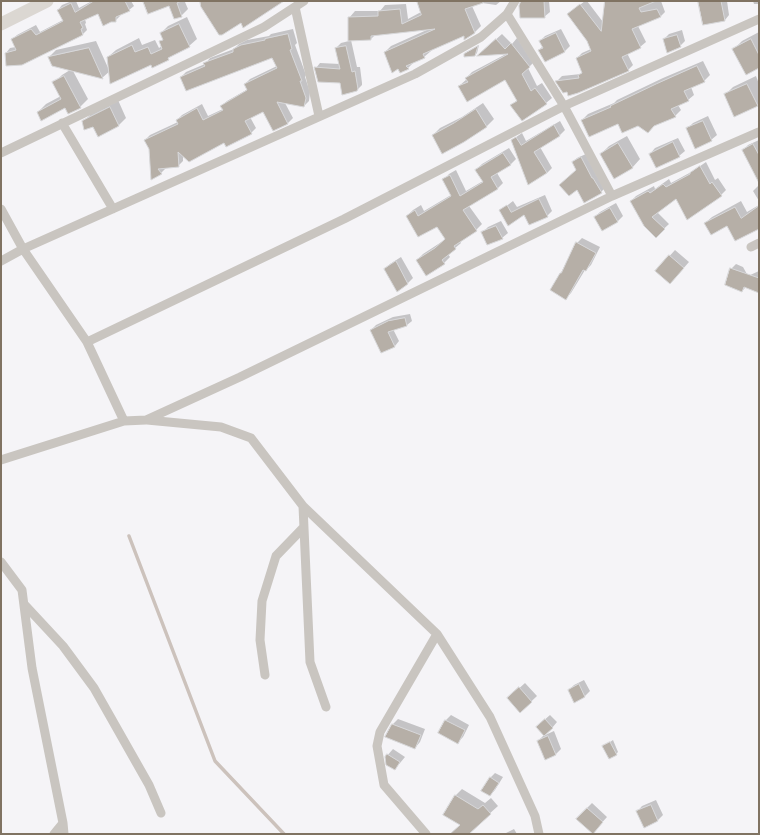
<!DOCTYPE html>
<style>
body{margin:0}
#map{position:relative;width:760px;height:835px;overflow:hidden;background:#f5f4f7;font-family:"Noto Sans",sans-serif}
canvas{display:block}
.frame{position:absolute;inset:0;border:2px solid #807362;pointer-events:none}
</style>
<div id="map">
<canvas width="760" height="835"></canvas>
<div class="frame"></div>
</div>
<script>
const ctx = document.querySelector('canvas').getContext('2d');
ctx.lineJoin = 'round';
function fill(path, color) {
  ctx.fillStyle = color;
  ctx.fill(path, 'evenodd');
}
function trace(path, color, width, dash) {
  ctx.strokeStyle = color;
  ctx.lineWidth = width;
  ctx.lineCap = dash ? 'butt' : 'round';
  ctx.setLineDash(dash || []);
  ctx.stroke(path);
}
const shadow = new Path2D(`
 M72,1H76L79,8L92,1H131L134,6L129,10L120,14V16L115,21H110L99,12L85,19L86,23L85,24L87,30L83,34L6,53L10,48L16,47L12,40L17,35L36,25L40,32L63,20L58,10L62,5Z
 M144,1H187L185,2L188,9L181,16L169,5Z
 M418,1H501L496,5L482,3L472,6L481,26L474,33L465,35L430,50L431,51L424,57L414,62L408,68L401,72L385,52L391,46L429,29L375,35L371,39L351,40L357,67H360L362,83V85L357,90L316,68L320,63L340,64L336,48L341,43L349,41V18L355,11H380L385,5L406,4L408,19L421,12Z
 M522,1H549L550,12L544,17Z
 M585,1H587L603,22L606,1H661L665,12L660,17L638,26L646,42L640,47L627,53L633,65L628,70L567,91L557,81L562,76L581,74L583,72L577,58L582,53L591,49L588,40L568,14Z
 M700,1H727L729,15L725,20Z
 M753,1H759V4H754Z
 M187,17L197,39L189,46L152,67L151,64L110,71L102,78L73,71L88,99L80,107H66L38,112L46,104L61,96L54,83L62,75L70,70L49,57L56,50L96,41L109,70L108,57L116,50L139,38L142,45L155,40L159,48L162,46L160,42L163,39L161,33L168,26Z
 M293,29L297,43L295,45L306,75L305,77L310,92L309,101L304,106L285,103L293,118L288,123L273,130L264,110L250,117L256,128L251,133L183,156V161L178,166L167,167L161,173L152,178L150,149L145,140L150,135L178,122L177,120L182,115L202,104L208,116L223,109L222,106L227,101L248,89L245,84L250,79L277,66L273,56L181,77L186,72L205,64L210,58L234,49L239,44L247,40L269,36L271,34Z
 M561,29L570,46L565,51L545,61L539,50L543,46L540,41L545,36Z
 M682,30L685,41L680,46L664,39L669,34Z
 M759,32V67L734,49L742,41Z
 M502,34L512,44L517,38L535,61L528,68L537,86L542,83L552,98L546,103L512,105L517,100L505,79L459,86L467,79L466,78L472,72L506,54L484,50Z
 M479,45L477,53L475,55L465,54Z
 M703,61L710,75L704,81L691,87L694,95L688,100L678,105L681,110L675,116L638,125L582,120L588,114L614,103L617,100L663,78Z
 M756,76L759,84V103L757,105L725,95L733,87Z
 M118,100L126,118L118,126H93L83,122L91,114Z
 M483,103L494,119L487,126L464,141L433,135L440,128L462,117Z
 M708,116L717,135L711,140L687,129L693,123Z
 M560,121L565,130L560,135L540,147L552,168L547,173L512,140L522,133L526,141Z
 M627,136L640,159L632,168L601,154L609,146Z
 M678,138L685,151L679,156L650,154L655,148Z
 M759,140V175L743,151L748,145Z
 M509,148L516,159L510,165L497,173L503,183L497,189L469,206L482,224L476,230L460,241L461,243L448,254L450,257L444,263L417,260L423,254L446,239L438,225L407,216L413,210L421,205L424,211L451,195L444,180L449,174L456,170L466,191L483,181L476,170L482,164Z
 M586,154L605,188L601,192L577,170L573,162L577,158Z
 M706,162L715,180L718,178L726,190L721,195L677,198L657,212L669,224L656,236L631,201L636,196L654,186L655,189L669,179L671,183L693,171Z
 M759,185V201L753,191Z
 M545,195L552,211L547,216L525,214L509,225L500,211L513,201L517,207Z
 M741,201L747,212L759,205V228L705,223L712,217Z
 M616,203L623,216L618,221L602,230L595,217L600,212Z
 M501,221L508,233L502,238L488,244L483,232L488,227Z
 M582,238L600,247L591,265L586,270H585L571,293L566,298L561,273L563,271L577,243Z
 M675,250L689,262L675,278L656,271Z
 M401,257L413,278L408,283L385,269L390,264Z
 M736,264L743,267L748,276L759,271V292L746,287L742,291L731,269Z
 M410,314L412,321L407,325L393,329L399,341L395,346L371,330L376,325L393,317Z
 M584,680L590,691L585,696L569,690L574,685Z
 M525,683L537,696L520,712L514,693Z
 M451,715L469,725L463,737L458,742L439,732L446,720Z
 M550,715L557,722L552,728L542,722Z
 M398,719L425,729L420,742L415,748L393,724Z
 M554,731L561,749L556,754L546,758L538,741L543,736Z
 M613,740L618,752L616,754L604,746Z
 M393,749L405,757L395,769L386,757Z
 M495,773L503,777L495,790L490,795V778Z
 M462,789L485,803L491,798L498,806L467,834H450L461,825L455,796Z
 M656,800L663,815L658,820L644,827L637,812L642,806Z
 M592,803L607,817L598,827L587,808Z
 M514,829L517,834H504Z`);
const stream = new Path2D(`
 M129,536L215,761L284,834`);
const building = new Path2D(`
 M94,1H125L130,11L116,17V22H111L103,26L98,14L80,22L83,28L81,29L83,35L22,65L6,66L5,53L16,50L11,39L31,29L36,35L63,21L57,10L71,3L75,12Z
 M143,1H181L177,3L182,17L174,19L169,6L148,14Z
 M200,1H284L243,28L241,23L222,35H219L201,7Z
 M417,1H483V3L465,9L475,33L464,40V36L423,54L425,58L406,66L409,69L400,73L398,69L392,73L384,52L435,29L371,36V40L348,41V17L378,16V11L400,9L402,24L421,15Z
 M521,1H544L545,18H520L519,6Z
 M605,1H656L639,8L641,12L657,9L661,17L632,29L641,48L622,57L629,71L578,93L568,96L567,92L563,93L555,81L579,78L578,75L582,73L576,58L591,51L587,41L567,14L580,4L601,31Z
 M698,1H721L725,21L703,25Z
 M179,24L190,47L168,58L169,60L152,68L151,65L110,84L107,57L132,45L135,52L148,47L151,54L162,49L159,41L163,40L160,33Z
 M556,33L565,52L545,62L538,50L543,48L539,41Z
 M288,34L292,49L290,50L302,81H300L306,98L304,107L277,102L288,124L273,131L263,112L245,121L252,134L226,147L224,143L189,162L178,152L179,167L158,169L162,174L151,180L149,149L144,140L178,124L176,120L197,108L203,120L223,110L220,106L247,90L244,84L277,68L272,58L186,91L180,77L205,66L203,63L233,52V49L241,45L265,40V39Z
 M677,35L681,47L667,53L663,39Z
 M496,39L505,49L511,43L530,67L522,74L531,91L535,88L547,104L522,121L510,105L517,101L505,80L467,102L458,86L468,82L465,78L508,54L477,56Z
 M751,39L759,55V68L746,75L732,49Z
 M346,46L352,72L355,71L358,89L357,91L342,95L340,83L318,82L314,67L340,69L335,48Z
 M478,46L475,56L464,57V54Z
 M89,48L103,79L52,66L48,57Z
 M697,66L705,82L684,91L689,101L671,109L676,117L654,126L648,133L638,126L622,133L618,124L589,137L581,120L611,107L610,106L656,84Z
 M64,76L81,108L68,114L65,108L41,121L37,112L61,99L52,82Z
 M747,84L758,106L734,117L724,94Z
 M110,107L119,126L98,137L93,127L84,130L82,121Z
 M476,109L487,127L464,142L442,154L432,135L454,123Z
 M703,121L712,141L695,149L686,128Z
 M554,125L560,136L534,152L547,173L528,185L511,140L516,137L521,145Z
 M673,142L680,157L656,168L649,154Z
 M618,143L633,168L614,179L600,154Z
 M753,144L759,155V183L742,150Z
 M503,153L511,165L491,177L498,189L463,210L477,231L454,246L456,249L442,260L445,264L426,276L416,260L435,248L445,239L437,227L418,237L406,216L415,210L418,216L451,196L442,179L450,175L460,196L483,182L475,170Z
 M581,157L592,178H593L602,193L584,203L577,190L569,196L559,185L576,170L572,162Z
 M700,166L710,184L712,182L722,196L687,220L676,199L652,217L665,229L656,238L644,226L630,201L648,191L650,193L663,184L666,187L690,174V173Z
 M539,199L548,217L529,225L524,215L508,226L499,210L507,205L511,212Z
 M759,206V229L735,241L727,226L711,235L704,223L735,207L741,218Z
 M610,208L618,222L602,231L594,217Z
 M496,226L503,239L487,245L481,232Z
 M576,242L596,253L586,271L583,270L566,300L550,290L560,273H561Z
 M669,255L684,268L670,284L655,271Z
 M396,261L408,284L397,292L384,269Z
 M730,268L759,278V293L744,287L742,292L725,285Z
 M405,318L407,326L388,332L395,347L381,353L370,330L388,321Z
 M579,684L585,697L574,703L568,690Z
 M519,687L532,702L520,713L507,698Z
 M545,719L553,728L544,736L536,727Z
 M445,720L465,730L458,744L438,733Z
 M392,724L421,735L415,749L385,737Z
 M548,736L556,755L545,760L537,741Z
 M610,742L617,755L609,759L602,746Z
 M387,754L400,762L395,770L386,765L385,757Z
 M490,777L499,783L490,796L481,791Z
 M455,795L478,809L483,805L491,814L469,834H450L460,825L443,815Z
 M651,805L658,821L644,828L636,811Z
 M587,808L603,822L593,834L576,819Z`);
const street = new Path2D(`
 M295,7L319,116
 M507,14L564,106L612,196
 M62,123L113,209
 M1,153L264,27L304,1
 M1,209L23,249L87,342L124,421
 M751,247L759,243
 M1,261L23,249L415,74L481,37L507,14L515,1
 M87,342L344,219L564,106L759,19
 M147,420L221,427L251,438L303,506L437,634L490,717L535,816L539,834
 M1,460L124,421L146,420L240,377L612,196L759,132
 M303,506L310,662L326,707
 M1,562L22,590L32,668L63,823L64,834
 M24,604L63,646L94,688L149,785L161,813
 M265,675L260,640L262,601L276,556L304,527
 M54,834L63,823
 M426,834L384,785L377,746L380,732L437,634`);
const secondary = new Path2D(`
 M1,24L47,1`);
fill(shadow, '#0003');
trace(stream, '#ccc2bc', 3.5);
fill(building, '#b6afa7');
trace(building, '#d7d7d9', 1);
trace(street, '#c9c5c0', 9);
trace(secondary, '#dbd7d2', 13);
</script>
